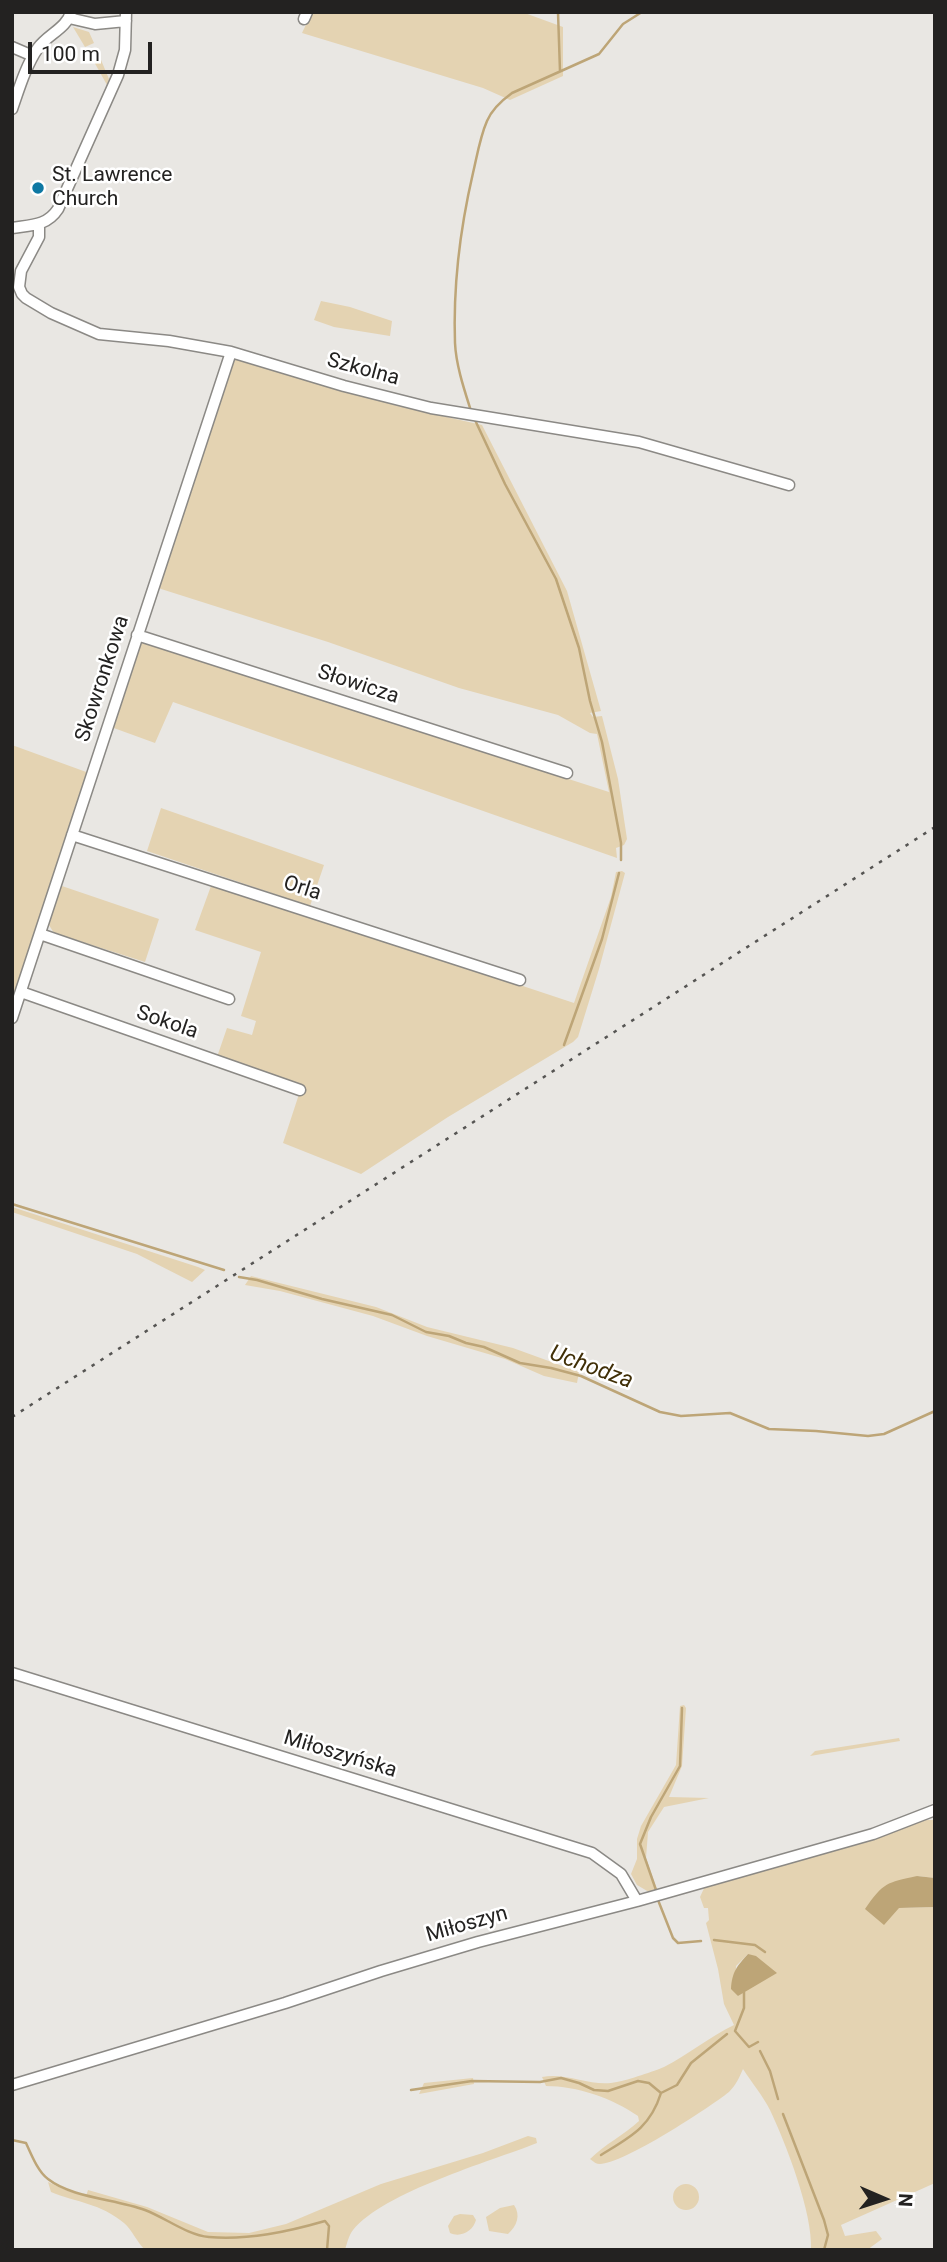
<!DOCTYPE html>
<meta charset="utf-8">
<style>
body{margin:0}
#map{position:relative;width:947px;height:2262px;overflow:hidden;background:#e9e7e3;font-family:Roboto,sans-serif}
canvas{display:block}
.frame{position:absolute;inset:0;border:14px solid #232221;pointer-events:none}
.north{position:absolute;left:849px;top:2164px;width:70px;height:70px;-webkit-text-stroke:5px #fff;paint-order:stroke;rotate:93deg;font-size:19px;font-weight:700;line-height:28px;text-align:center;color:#232221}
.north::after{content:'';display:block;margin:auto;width:24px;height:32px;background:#232221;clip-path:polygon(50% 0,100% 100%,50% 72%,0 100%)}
.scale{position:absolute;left:28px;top:42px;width:124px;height:32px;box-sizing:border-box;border:4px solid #232221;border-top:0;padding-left:9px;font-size:21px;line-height:24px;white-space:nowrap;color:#232221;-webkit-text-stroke:5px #fff;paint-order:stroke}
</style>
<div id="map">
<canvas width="947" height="2262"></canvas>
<div class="frame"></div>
<div class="north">N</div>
<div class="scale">100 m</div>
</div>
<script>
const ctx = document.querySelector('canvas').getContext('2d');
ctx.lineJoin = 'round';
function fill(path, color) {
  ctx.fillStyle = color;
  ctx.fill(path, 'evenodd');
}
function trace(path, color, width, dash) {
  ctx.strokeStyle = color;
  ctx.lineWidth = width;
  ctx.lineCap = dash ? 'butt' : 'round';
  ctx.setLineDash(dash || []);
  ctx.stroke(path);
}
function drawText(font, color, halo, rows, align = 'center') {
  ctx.font = font + ' Roboto,sans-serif';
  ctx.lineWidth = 5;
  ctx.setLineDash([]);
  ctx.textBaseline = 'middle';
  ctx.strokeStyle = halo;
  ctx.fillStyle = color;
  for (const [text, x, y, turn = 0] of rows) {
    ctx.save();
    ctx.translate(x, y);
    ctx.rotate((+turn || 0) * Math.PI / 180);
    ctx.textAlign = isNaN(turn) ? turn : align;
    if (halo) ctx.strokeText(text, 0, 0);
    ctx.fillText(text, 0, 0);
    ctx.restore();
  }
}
const green = new Path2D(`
 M312,12H522L563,27V76L510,100L483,88L302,33Z
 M73,27L89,32L94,43L85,47Z
 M96,48L109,79L107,85L88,51Z
 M321,301L350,307L392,321L390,336L334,327L314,320Z
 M234,359L398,406L482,425L567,591L601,711L590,713L593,717L602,716L618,779L627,839L624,845L616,848L617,858L173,702L155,743L111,727L142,642L609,792L597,734L590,733L558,715L459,688L328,642L158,588Z
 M12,745L89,773L12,1004Z
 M161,808L324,865L310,906L147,851Z
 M622,871L625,873L599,969L578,1037L573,1042L448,1117L361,1174L283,1143L301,1088L217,1057L227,1028L252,1035L256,1021L241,1016L261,952L195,930L211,886L342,926L574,1003L611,897L616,872Z
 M59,885L159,919L145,962L54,933L47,922Z
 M12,1207L198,1267L205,1270L192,1282L137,1254L12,1212Z
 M251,1276L376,1307L427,1327L513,1348L579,1372L577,1383L544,1376L505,1359L427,1336L373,1316L280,1291L245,1285Z
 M684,1705L686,1708L682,1766L669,1797L709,1798L664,1807L648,1832L646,1858L657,1890L649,1892L637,1885L631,1874L637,1859V1839L641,1826L676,1765L680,1706Z
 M899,1738L900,1741L810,1756L815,1751Z
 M926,1820H935V1878L917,1876L899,1908L935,1907V2183L841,2225L845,2236L876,2231L882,2239L867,2250H811C813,2213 786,2144 770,2110C763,2096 752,2083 743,2069C739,2078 736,2085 729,2092C709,2108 623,2164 600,2164C596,2164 594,2162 590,2159C605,2144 624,2135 639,2121L638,2116C612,2098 577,2086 546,2086L542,2077C568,2072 592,2088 617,2082C628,2080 655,2071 664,2067C688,2055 709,2037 734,2025L724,2004L718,1969L706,1923L709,1920L708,1908H704L700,1897L706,1884ZM748,1954L753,1985L738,1996L736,1966Z
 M473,2078L474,2084L419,2094L424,2083Z
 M528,2136L536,2138L537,2143C489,2162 384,2192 353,2230C349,2235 347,2243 345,2250H145C137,2242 132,2230 124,2223C100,2203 78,2203 51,2192L48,2182L68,2191L86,2196L88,2190L147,2207L208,2232L249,2233L286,2224L381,2184L483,2153Z
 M673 2197a13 13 0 1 1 26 0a13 13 0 1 1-26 0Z
 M514,2205C521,2215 517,2226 508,2234L489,2231L486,2217L500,2208Z
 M460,2214L473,2215L476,2220C473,2231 461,2238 450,2233L448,2226L454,2216Z`);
const water = new Path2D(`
 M917,1876L935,1878V1907L899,1908L884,1925L865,1909C884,1882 886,1883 917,1876Z
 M748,1954L756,1956L777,1973L738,1996L731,1989C732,1972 737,1966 748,1954Z`);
const stream = new Path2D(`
 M558,12L560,71
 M471,411C464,389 456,365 455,343C453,285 460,229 473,173C477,156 480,137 487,121C492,109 501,101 512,93L599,54L623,24L642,12
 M475,420L505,484L556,579L579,648L590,701L602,742L621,843V860
 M564,1045L602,939L619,873
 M12,1204L224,1270
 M239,1277L257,1280L322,1299L392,1315L426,1332L449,1336L466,1343L484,1347L520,1363L551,1368L581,1376L660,1412L681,1416L730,1413L769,1429L816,1431L868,1436L884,1434L935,1411
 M656,1890L640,1844L651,1817L680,1766L682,1708
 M658,1900L673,1938L678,1943L701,1941
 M714,1940L755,1945L765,1952
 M744,1992V2008L735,2031L749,2047L758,2042
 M760,2051L770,2071L778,2099
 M411,2090L472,2081L540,2082L561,2078L579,2083L594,2090L608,2091L638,2081L649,2083L661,2093L677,2085L691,2063L727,2034
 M783,2114L824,2220L828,2235L824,2250
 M12,2140L26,2143C31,2154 38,2172 48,2179C72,2198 116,2199 145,2210C166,2218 187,2235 209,2237C249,2240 287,2232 325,2221L329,2226L327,2250
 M601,2155C630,2137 650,2128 661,2093`);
const minor = new Path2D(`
 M69,18L95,24L126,21
 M304,19L307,12
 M12,47L33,56
 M12,109C19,89 26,65 38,48C47,35 67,28 71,12
 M39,225V237L21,271L19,287L22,294L26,298L51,313L99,334L169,341L231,352L344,386L431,408L639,442L789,485
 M12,228C31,225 47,226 58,209L118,75L125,50L126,12
 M137,635L567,773
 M72,835L520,980
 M40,934L229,999
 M21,992L300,1090
 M12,1018L231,352
 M12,1673L592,1853L621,1874L637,1901
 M12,2085L285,2003L381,1971L478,1942L637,1901L873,1834L935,1810`);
const rail = new Path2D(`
 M12,1417L935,827`);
const markers = [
 [38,188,7,"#0e78a3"]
];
const poiNames = [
 ["St. Lawrence",52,176],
 ["Church",52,200]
];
const streetNames = [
 ["Szkolna",363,370,15],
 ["Skowronkowa",103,679,-72],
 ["Słowicza",358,685,18],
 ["Orla",302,889,18],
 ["Sokola",167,1023,19],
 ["Miłoszyńska",340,1755,17],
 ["Miłoszyn",467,1925,-16]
];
const waterNames = [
 ["Uchodza",591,1368,20]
];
fill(green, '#e4d3b2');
fill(water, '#bda577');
trace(stream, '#bda577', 2.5);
trace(minor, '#8b8985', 13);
trace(minor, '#fff', 10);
trace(rail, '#565553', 2.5, [3.5, 7]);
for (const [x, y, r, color] of markers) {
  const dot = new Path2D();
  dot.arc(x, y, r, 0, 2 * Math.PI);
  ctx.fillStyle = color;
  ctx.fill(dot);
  trace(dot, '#fff', 2.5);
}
drawText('21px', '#232221', '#fff', poiNames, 'left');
drawText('21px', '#232221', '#fff', streetNames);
drawText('italic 23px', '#402f07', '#fff', waterNames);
</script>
